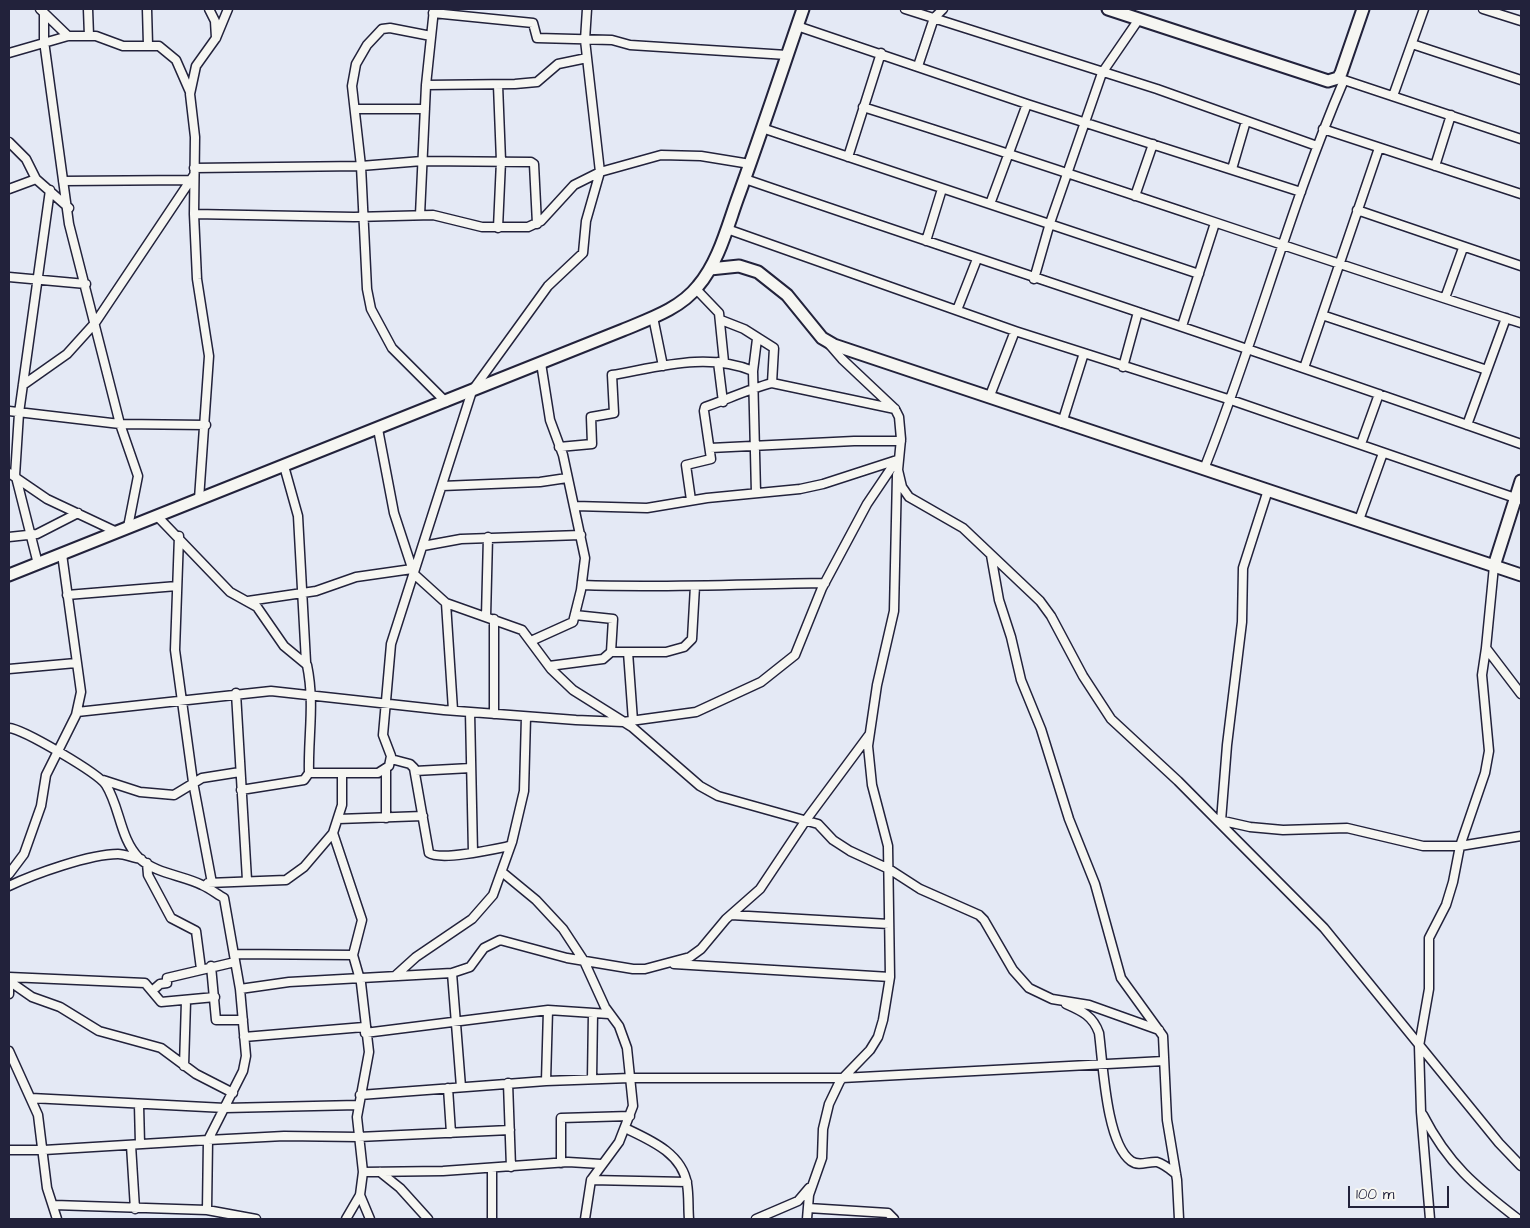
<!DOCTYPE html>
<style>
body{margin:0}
#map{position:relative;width:1530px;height:1228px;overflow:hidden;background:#e4e9f5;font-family:"Architects Daughter",sans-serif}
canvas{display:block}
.frame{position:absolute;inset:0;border:10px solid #22223b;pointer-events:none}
.scale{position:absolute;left:1348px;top:1186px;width:101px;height:22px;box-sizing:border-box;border:2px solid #22223b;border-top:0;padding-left:6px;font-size:15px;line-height:18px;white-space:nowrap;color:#22223b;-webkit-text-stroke:4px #f6f6f2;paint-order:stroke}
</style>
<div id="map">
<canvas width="1530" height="1228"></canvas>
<div class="frame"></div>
<div class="scale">100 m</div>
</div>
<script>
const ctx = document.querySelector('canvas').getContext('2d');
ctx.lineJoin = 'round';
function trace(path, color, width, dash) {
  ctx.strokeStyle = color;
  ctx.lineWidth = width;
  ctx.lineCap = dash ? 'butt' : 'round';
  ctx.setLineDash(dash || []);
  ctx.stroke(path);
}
const street = new Path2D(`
 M40,9L68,36
 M88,9L89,36
 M147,9L148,45
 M209,9L215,21L216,38
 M905,9L1157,89L1317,146
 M1483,9L1521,21
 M44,13V41L69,224L120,424L138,476L128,527
 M433,13L533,23L537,38L612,40L630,45L787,55
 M797,26L1027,104L1301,192
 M431,36L390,28L382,29L367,45L356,64L352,86L361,166L367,289L371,309L392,348L446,402
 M1412,44L1521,80
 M9,53L68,36H96L123,46H159L176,60L190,92
 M918,66L934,18L943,9
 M1341,79L1521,139
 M426,85L515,84L537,82L558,64L587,58
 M1393,96L1424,9
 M863,107C1083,176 1301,253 1521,323
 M355,109H425
 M762,128L1199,274
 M1323,129L1521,194
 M9,142L26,159L36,179L69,208
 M848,157L881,53
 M1435,166L1451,115
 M194,168L361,166L422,161L531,162L534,164L537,224
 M1232,169L1246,121
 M745,179C1003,268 1264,352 1521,444
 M63,181L190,180
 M9,189L36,179
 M1135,196L1153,144
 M990,204L1027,104
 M1357,210L1521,266
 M194,214L354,217L433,215L482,227H528L541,221L574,185L600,172L661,155L701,156L750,164
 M420,215L426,85L434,9
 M498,228L501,161L498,85
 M727,229L1015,331L1231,400L1521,500
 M926,241L942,189
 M9,277L86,284
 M1034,279L1050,223L1102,73L1139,19
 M696,289L719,313L724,362
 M1445,298L1463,248
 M957,310L977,259
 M1322,315L1487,370
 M653,317L663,366
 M1182,326L1215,223
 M829,344L842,359L895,409L899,417L901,439L898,470L902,487L909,497L963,528L1040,601L1051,616L1083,676L1111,719L1178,781L1324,928L1499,1143L1521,1166
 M718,362L723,402
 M1123,367L1138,312
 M1304,368L1379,148
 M772,383L895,409
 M23,385L67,354L95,323L194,175
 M989,398L1015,331
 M9,411L120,424L206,425
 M1062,423L1084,353
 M1467,425L1506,318
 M378,429L394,513L414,574L446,603L522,630L551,669L573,690L632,727L700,786L718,796L818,824L833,840L850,851L889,869L920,889L979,915L984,920L1013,970L1029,988L1052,999L1089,1005L1159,1030
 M1361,444L1379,394
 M559,447L592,444L591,417L614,413L612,375C659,367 707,352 753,371
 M710,448L854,441H901
 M284,466L298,516L306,662
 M1204,469C1255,341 1290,206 1344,80
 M9,473L47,499L117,532
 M15,476L19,413L50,190
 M16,477L38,564
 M442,486L540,482L567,478
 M756,493L753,371L757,339
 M199,499L209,356L197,279L194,214L195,137L190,94L196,66L216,38L228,9
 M691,500L686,465L711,459L704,411L705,407C728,399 749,389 772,383L774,348L744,329L721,320
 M575,506L647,508L707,498L800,489L823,484L897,460
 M157,516L230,592L257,607L284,646L307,665C315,704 308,735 309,773L304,780L241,790
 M1359,520L1383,453
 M179,536L175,650L193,782L212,883
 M9,537L37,534L78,513
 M423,546L461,539L581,535
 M991,555L999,600L1011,637L1021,680L1041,729L1069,819L1095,884L1121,978L1163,1036L1167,1120L1177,1180L1179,1219
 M1494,566L1486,648L1521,694
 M582,585C663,588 744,584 825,583
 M67,595L177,586
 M248,601L316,591L356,577L412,569
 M446,603L453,710
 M575,615L613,619L611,652
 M486,617L488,537
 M494,619V714
 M531,641L573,622L581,590L585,558L563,455L550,420L541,363
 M628,652L633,721
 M549,666L603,659L611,652H666L684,647L692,639L695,586
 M9,669L76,663
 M236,693L247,880
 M77,712L271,691L444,710L576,720L623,722L696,712L761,682L795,655L822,588L867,504L896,461
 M470,712L473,853
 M9,728C23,729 98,773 106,785C120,807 120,839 139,858C156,874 182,875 202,885C209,888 217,894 224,898L240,989L246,1056L243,1071L208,1140L207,1210
 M391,759L410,764L414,768L429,853C441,861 495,849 510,846
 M386,770V818
 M415,771L471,768
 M309,773H378L389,766L391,756L383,735L391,644L472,391L548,286L583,253L586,221L600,172L585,40L587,9
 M342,773V805L333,833L362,920L353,955L361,983L369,1052L357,1117L363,1172L360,1195L346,1219
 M103,780L140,792L174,795L202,778L240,772
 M338,819L423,816
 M1219,820L1250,827L1283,830L1347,828L1423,846H1460L1521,836
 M1221,821L1227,745L1242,622L1243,568L1268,490
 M147,863L148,875L171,918L196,931L201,969
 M502,872L536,900L563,929L584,961L605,1007L619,1026L627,1048L633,1106L619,1142L591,1180L585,1219
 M9,874L24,854L41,806L46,775L76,715L81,692L62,554
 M208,883L286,880L304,867L333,833
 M9,886C34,874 90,854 118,854C125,854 133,858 141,859
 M731,915L889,924
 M234,954L353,955
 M674,964L890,977
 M211,966L216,1020H243
 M452,973L461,1087
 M395,976L416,957L472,919L493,895L512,842L524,791L526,717
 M9,977L145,983L161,1002L215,997
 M9,981L32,997L60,1007L99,1031L161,1048L196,1074L233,1093
 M240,989L289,982L452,973L470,967L484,948L500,940L567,958L633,969H645L690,957L701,949L726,919L760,889L806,820L869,735
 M152,991L160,984L167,983V978L235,962
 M9,994V978
 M1066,1004C1082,1011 1093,1016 1099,1033C1103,1063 1106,1143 1131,1161C1139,1167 1148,1161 1157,1162C1164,1164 1171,1170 1176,1174
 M365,1033L548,1010L609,1014
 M244,1037L364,1027
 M9,1051L38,1115L47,1188L57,1219
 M184,1066L186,1001
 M592,1079L593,1013
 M546,1081L548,1010
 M508,1083L511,1167
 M448,1088L451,1133
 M360,1095L546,1081L630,1078H842L1164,1061
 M31,1098L225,1108L358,1105
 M139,1105L140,1144
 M1423,1115C1448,1164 1475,1186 1518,1219
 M625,1128C650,1140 682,1153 687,1184C689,1195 688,1208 689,1219
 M131,1145L135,1209
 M9,1150H44L208,1140L284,1136L358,1137L510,1130
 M561,1163V1118L630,1116
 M492,1168V1219
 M363,1172L443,1171L568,1162L601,1164
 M380,1172L400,1188L428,1219
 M591,1180L687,1182
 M360,1195L370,1219
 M54,1205L207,1210L256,1219
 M808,1208L888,1213L894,1219
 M756,1219L798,1201L809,1188
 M807,1219L809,1195L822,1158L823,1129L829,1104L840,1081L870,1050L878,1037L883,1020L890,977L888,846L872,785L868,746L877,685L894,611L897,475
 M1430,1219L1421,1112L1419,1046L1429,989V938L1446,905L1453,882L1460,846L1485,773L1489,751L1482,675L1486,648`);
const secondary = new Path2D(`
 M1108,9L1328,81L1338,78L1341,73L1363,9
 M710,269L739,266L758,272L787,295L822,338L834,345L1521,575
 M1494,566L1521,481
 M9,575L623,330C649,319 680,309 698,286C718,263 727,228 737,200C760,137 781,73 803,9`);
trace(street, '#22223b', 11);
trace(secondary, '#22223b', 15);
trace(street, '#f6f6f2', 8);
trace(secondary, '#f6f6f2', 11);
</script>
